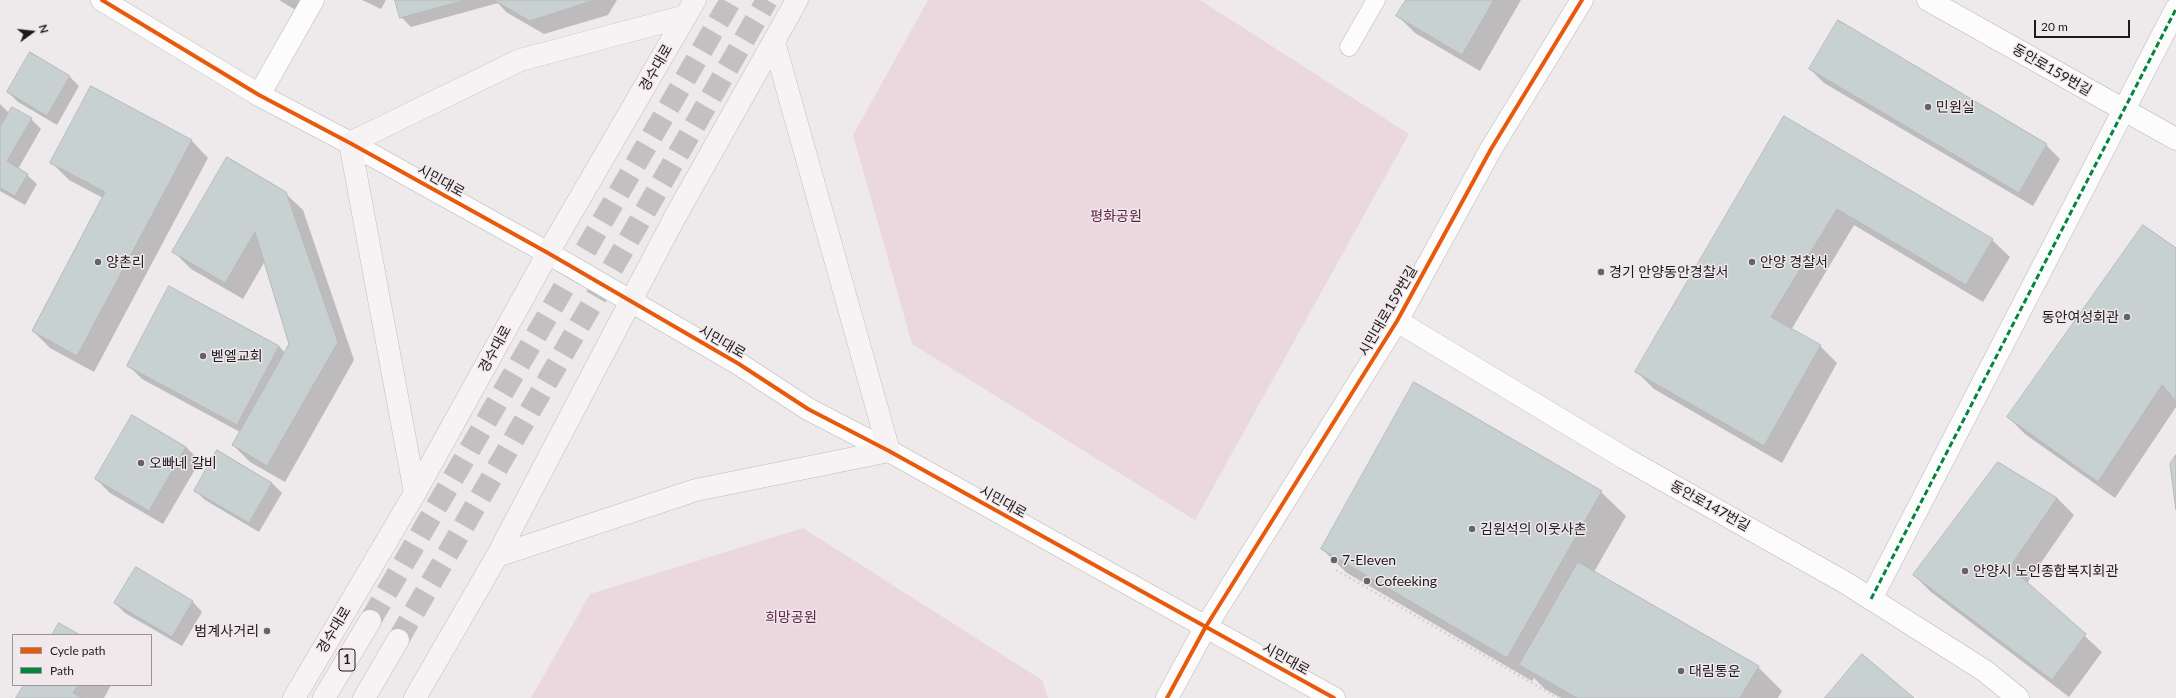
<!DOCTYPE html>
<meta charset="utf-8">
<style>
body{margin:0}
#map{position:relative;width:2176px;height:698px;overflow:hidden;background:#eeeaec;font-family:Lato,sans-serif}
canvas{display:block}
.legend{position:absolute;left:12px;top:634px;width:140px;height:52px;box-sizing:border-box;background:#f0e8eb;border:1px solid #9c9698;margin:0;padding:5px 7px;list-style:none;font-size:12px;color:#1d1a1b}
.legend li{display:flex;align-items:center;gap:8px;height:20px}
.legend b{width:20px;border:1px solid #9c9698}
.north{position:absolute;left:12px;top:12px;width:40px;height:40px;-webkit-text-stroke:3px #f0e8eb;paint-order:stroke;rotate:75deg;font-size:11px;font-weight:700;line-height:16px;text-align:center;color:#1d1a1b}
.north::after{content:'';display:block;margin:auto;width:14px;height:18px;background:#1d1a1b;clip-path:polygon(50% 0,100% 100%,50% 72%,0 100%)}
.scale{position:absolute;left:2034px;top:20px;width:96px;height:18px;box-sizing:border-box;border:2px solid #1d1a1b;border-top:0;padding-left:5px;font-size:12px;line-height:14px;white-space:nowrap;color:#1d1a1b;-webkit-text-stroke:3px #f0e8eb;paint-order:stroke}
</style>
<div id="map">
<canvas width="2176" height="698"></canvas>
<ul class="legend">
<li><b style="height:5px;background:#e8590c"></b>Cycle path</li>
<li><b style="height:5px;background:#00873e"></b>Path</li>
</ul>
<div class="north">N</div>
<div class="scale">20 m</div>
</div>
<script>
const ctx = document.querySelector('canvas').getContext('2d');
ctx.lineJoin = 'round';
function fill(path, color) {
  ctx.fillStyle = color;
  ctx.fill(path, 'evenodd');
}
function trace(path, color, width, dash) {
  ctx.strokeStyle = color;
  ctx.lineWidth = width;
  ctx.lineCap = dash ? 'butt' : 'round';
  ctx.setLineDash(dash || []);
  ctx.stroke(path);
}
function drawText(font, color, halo, rows, align = 'center') {
  ctx.font = font + ' Lato,"Noto Sans KR",sans-serif';
  ctx.lineWidth = 3;
  ctx.setLineDash([]);
  ctx.textBaseline = 'middle';
  ctx.strokeStyle = halo;
  ctx.fillStyle = color;
  for (const [text, x, y, turn = 0] of rows) {
    ctx.save();
    ctx.translate(x, y);
    ctx.rotate((+turn || 0) * Math.PI / 180);
    ctx.textAlign = isNaN(turn) ? turn : align;
    if (halo) ctx.strokeText(text, 0, 0);
    ctx.fillText(text, 0, 0);
    ctx.restore();
  }
}
const green = new Path2D(`
 M928,0H1200L1409,134L1195,520L912,344L853,135Z
 M803,528L1042,680L1048,698H531L590,594Z`);
const shadow = new Path2D(`
 M279,0H306L299,12Z
 M362,0H386L381,9Z
 M396,0H617L608,15L544,34L506,12L498,3L411,27L401,17Z
 M1407,0H1521L1480,71L1415,33L1398,16Z
 M31,53L70,77L79,86L57,125L18,102L8,92Z
 M1810,69L2046,145L2060,159L2033,206L1824,83Z
 M0,104L9,113L31,119L41,129L18,169L27,175L37,184L25,205L0,191Z
 M1784,117L1992,240L2010,257L1983,302L1854,225L1791,330L1820,346L1837,363L1782,463L1654,389L1637,372Z
 M191,140L208,158L94,372L50,348L33,331L103,198L69,180L52,163Z
 M285,193L303,210L354,360L285,482L250,462L233,445L240,432L142,379L128,365L170,288L279,346L285,353L290,344L265,261L243,299L191,269L174,252Z
 M2176,250V407L2115,498L2025,434L2008,417Z
 M186,447L200,461L163,524L110,493L96,479Z
 M218,452L272,483L282,493L259,532L205,500L195,490Z
 M1998,463L2057,498L2074,515L2027,583L2102,652L2069,697L1931,592L1914,575Z
 M1601,492L1626,516L1594,572L1758,667L1782,691L1778,698H1561L1545,689L1534,678L1532,681L1347,573L1322,549Z
 M136,568L193,602L202,612L182,646L125,613L115,603Z
 M25,685H111L104,698H17Z`);
const building = new Path2D(`
 M395,0H466L400,18Z
 M494,0H595L530,21Z
 M1406,0H1494L1462,55L1396,16Z
 M1838,20L2047,144L2019,193L1809,69Z
 M30,52L70,76L47,116L7,92Z
 M91,86L192,140L77,356L32,331L105,192L50,163Z
 M12,107L32,118L7,161L28,174L15,196L0,188V127Z
 M1784,116L1993,239L1966,285L1837,209L1771,317L1821,345L1764,446L1635,372Z
 M227,157L286,192L338,342L267,466L232,445L289,344L255,232L225,283L172,252Z
 M2143,225L2176,248V401L2162,385L2098,482L2007,417Z
 M169,286L279,346L237,425L127,366Z
 M1414,382L1602,491L1507,658L1321,549Z
 M132,415L186,447L149,511L95,479Z
 M217,450L272,483L249,523L194,491Z
 M2176,455V510L2170,464Z
 M1998,462L2057,498L2010,567L2086,634L2052,680L1913,575Z
 M1578,562L1759,666L1740,698H1577L1519,665Z
 M136,567L193,601L172,637L114,603Z
 M59,623L80,635H52Z
 M1862,654L1914,698H1825Z
 M24,685H78L73,693L82,698H16Z`);
const primaryTunnel = new Path2D(`
 M370,621L731,0
 M398,640L767,0`);
const path = new Path2D(`
 M1336,570L1558,698`);
const service = new Path2D(`
 M1349,47L1376,0`);
const pedestrian = new Path2D(`
 M1871,599L2176,9`);
const minor = new Path2D(`
 M1928,0L2176,139
 M259,95L313,0
 M1397,321L1626,459L1846,583L1985,671L2018,698
 M1167,698L1205,628L1397,321L1491,149L1582,0`);
const tertiary = new Path2D(`
 M102,0L259,95L350,143L548,253L739,364L808,409L889,451L1334,698`);
const primary = new Path2D(`
 M415,493L350,143L520,60L686,16
 M497,556L696,490L889,451L774,42
 M294,698L415,493L548,253L695,0
 M324,698L370,621
 M364,698L398,640
 M415,698L497,556L675,217L797,0`);
const quiet = new Path2D(`
 M1871,599L2176,9`);
const cycleway = new Path2D(`
 M102,0L259,95L350,143L548,253L739,364L808,409L889,451L1334,698
 M1167,698L1205,628L1397,321L1491,149L1582,0`);
const markers = [
 [1928,107,4,"#666364"],
 [98,262,4,"#666364"],
 [1752,262,4,"#666364"],
 [1601,272,4,"#666364"],
 [2127,317,4,"#666364"],
 [203,356,4,"#666364"],
 [141,463,4,"#666364"],
 [1472,529,4,"#666364"],
 [1334,560,4,"#666364"],
 [1965,571,4,"#666364"],
 [1367,581,4,"#666364"],
 [267,631,4,"#666364"],
 [1681,671,4,"#666364"]
];
const shields = [
 [347,660,16]
];
const shieldNames = [
 ["1",347,660]
];
const streetNames = [
 ["경수대로",656,68,-60],
 ["동안로159번길",2052,70,30],
 ["시민대로",441,181,29],
 ["시민대로159번길",1388,311,-60],
 ["시민대로",722,342,30],
 ["경수대로",495,349,-61],
 ["시민대로",1003,502,29],
 ["동안로147번길",1710,506,29],
 ["경수대로",334,630,-59],
 ["시민대로",1286,659,29]
];
const poiNames = [
 ["민원실",1936,107],
 ["양촌리",106,262],
 ["안양 경찰서",1760,262],
 ["경기 안양동안경찰서",1609,272],
 ["동안여성회관",2119,317,"right"],
 ["벧엘교회",211,356],
 ["오빠네 갈비",149,463],
 ["김원석의 이웃사촌",1480,529],
 ["7-Eleven",1342,560],
 ["안양시 노인종합복지회관",1973,571],
 ["Cofeeking",1375,581],
 ["범계사거리",259,631,"right"],
 ["대림통운",1689,671]
];
const parkNames = [
 ["평화공원",1116,216],
 ["희망공원",791,617]
];
fill(green, '#ebd8df');
fill(shadow, '#0003');
fill(building, '#c8d1d2');
trace(building, '#b8b7b8', 1);
trace(primaryTunnel, '#c4c0c2', 22, [22, 11]);
trace(service, '#b9b6b8', 19);
trace(pedestrian, '#b9b6b8', 23);
trace(minor, '#b9b6b8', 23);
trace(tertiary, '#b9b6b8', 23);
trace(primary, '#c4b8bd', 23);
trace(path, '#d2d1d2', 2.5, [2, 3]);
trace(service, '#fcfcfc', 18);
trace(pedestrian, '#fcfcfc', 22);
trace(minor, '#fcfcfc', 22);
trace(tertiary, '#fcfcfc', 22);
trace(primary, '#f7f2f4', 22);
trace(quiet, '#00873e', 3, [6, 3]);
trace(cycleway, '#e8590c', 4);
for (const [x, y, r, color] of markers) {
  const dot = new Path2D();
  dot.arc(x, y, r, 0, 2 * Math.PI);
  ctx.fillStyle = color;
  ctx.fill(dot);
  trace(dot, '#f0e8eb', 1.5);
}
for (const [x, y, w] of shields) {
  const box = new Path2D();
  box.roundRect(x - w / 2, y - 11, w, 22, 3);
  ctx.fillStyle = '#f0e8eb';
  ctx.fill(box);
  trace(box, '#1d1a1b', 1);
}
drawText('bold 13px', '#1d1a1b', null, shieldNames);
drawText('14px', '#1d1a1b', '#f0e8eb', streetNames);
drawText('14px', '#1d1a1b', '#f0e8eb', poiNames, 'left');
drawText('14px', '#5d2440', '#f0e8eb', parkNames);
</script>
